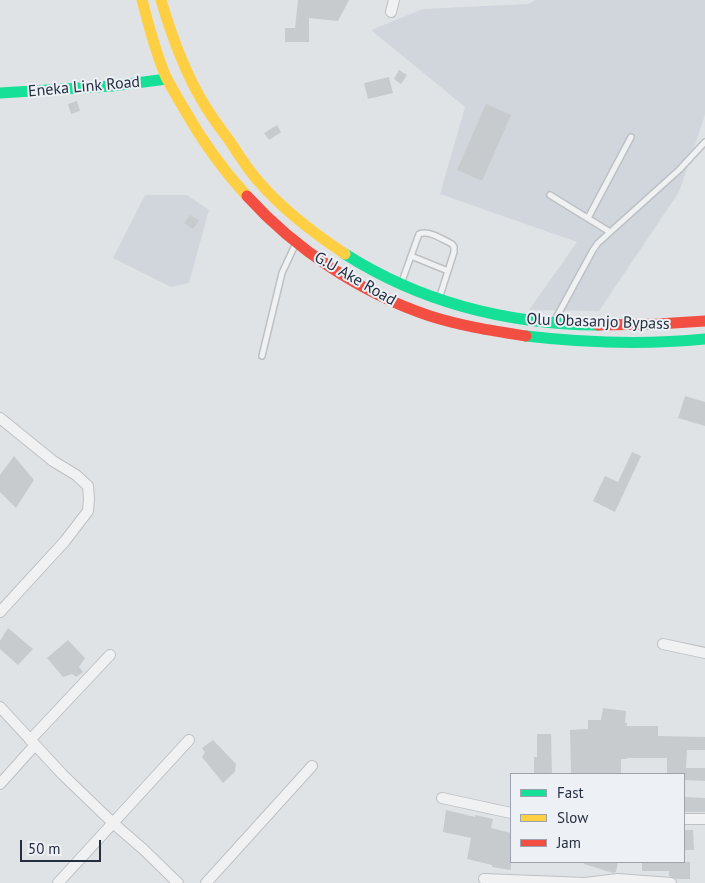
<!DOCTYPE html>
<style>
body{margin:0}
#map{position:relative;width:705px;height:883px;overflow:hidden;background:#e0e3e6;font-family:"PT Sans",sans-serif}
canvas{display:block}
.legend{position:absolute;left:510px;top:773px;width:175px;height:90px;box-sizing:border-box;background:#edf1f6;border:1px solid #9da3ad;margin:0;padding:6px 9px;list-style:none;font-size:15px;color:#262f40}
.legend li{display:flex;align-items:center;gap:10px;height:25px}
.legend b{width:25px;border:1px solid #9da3ad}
.scale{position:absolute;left:20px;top:840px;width:81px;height:22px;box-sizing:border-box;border:2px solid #262f40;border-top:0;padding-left:6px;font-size:15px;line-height:18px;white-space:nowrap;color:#262f40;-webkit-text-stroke:4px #edf1f6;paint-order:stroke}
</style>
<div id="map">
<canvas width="705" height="883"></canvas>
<ul class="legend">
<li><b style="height:6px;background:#16e098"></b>Fast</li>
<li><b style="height:6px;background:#ffcf43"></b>Slow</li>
<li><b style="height:6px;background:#f24e42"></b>Jam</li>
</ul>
<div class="scale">50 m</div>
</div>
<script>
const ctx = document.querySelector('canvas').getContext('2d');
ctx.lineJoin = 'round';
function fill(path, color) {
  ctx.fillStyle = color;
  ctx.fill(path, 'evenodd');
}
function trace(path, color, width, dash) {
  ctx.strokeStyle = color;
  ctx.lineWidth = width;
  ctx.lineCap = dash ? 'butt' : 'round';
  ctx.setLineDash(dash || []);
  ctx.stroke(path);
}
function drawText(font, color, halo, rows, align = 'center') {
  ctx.font = font + ' "PT Sans",sans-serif';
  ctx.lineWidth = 4;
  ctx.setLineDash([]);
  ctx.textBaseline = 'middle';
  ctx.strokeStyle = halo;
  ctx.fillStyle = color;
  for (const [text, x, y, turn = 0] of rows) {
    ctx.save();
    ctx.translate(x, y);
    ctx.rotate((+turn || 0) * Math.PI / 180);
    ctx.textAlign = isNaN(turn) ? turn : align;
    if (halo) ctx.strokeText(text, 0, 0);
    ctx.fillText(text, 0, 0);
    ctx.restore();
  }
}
const built = new Path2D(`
 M535,0H705V114L703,121L679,192L599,311L529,310L577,242L440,194L465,107L371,30L423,9L529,4Z
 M145,195H187L209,210L189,283L171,287L113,258Z`);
const building = new Path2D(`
 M298,0H349L338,21L309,18V42H285V28H295Z
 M399,70L407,75L401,84L394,79Z
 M389,77L393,93L368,99L364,83Z
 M77,101L80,111L71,114L68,104Z
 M486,104L511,115L482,181L457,170Z
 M277,125L281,132L269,140L264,133Z
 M190,215L199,220L193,229L184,223Z
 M685,396L705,402V426L678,418Z
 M632,452L641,456L615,512L593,501L605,476L618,482Z
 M14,456L34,480L16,508L0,492V475Z
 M8,628L33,649L18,665L0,649V641Z
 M68,640L85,658L79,667L83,672L76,677L72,674L63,677L47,658Z
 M603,708L626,711L625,723H627V726H658V736L705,737V750H687L686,768H705V781L684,780V774H667V758H627V759H621V774L571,773L570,730L588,729V720H601Z
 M537,734H551L552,774H534V757H537Z
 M213,740L236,764L235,772L223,783L202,757L205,752L202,748Z
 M684,797L705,798V812H684Z
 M446,810L475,817V815L493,819L491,828L511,833V870L492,867V865L467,859L471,838L443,832Z
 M684,830H693L694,850H684Z
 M584,862H618L616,872L613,873L584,864Z
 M642,862H690V879H676L669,876V871H642Z`);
const lane = new Path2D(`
 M550,195L610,232
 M588,218L631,137
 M411,256L448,271
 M401,284L419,234C429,230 442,239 452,244L454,247V252L439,299
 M555,320L593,250L598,243L679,170L705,142
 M262,356L282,273L296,243`);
const street = new Path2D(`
 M391,12L394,0
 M0,418L53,461L76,475L88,486L89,499L88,511L65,541L0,612
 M663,644L705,653
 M0,707L63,775L113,823L143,849L178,883
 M30,740L110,655
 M0,784L35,745
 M442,798L511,813
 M684,819H705
 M484,879L585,883L618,879L671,883
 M58,883L189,740
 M206,883L312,766`);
const fast = new Path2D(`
 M0,93L112,86L167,79
 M345,254C422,303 507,324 598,325
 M526,336C586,343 645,345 705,339`);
const slow = new Path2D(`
 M142,0C149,26 155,52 166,77C171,87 177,97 183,107C201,139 222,169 247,196
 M161,0C171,34 183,68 201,99C209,113 219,127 229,140C239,155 248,170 260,183C284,211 315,234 345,254`);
const jam = new Path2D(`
 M247,196C296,250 361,293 430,316C461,326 494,331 526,336
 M598,325L658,324L705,321`);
const streetNames = [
 ["Eneka Link Road",84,87,-5],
 ["G.U Ake Road",355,279,30],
 ["Olu Obasanjo Bypass",598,322,2]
];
fill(built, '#d1d6dd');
fill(building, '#c8cbce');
trace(lane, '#bec1c4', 8);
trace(street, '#bec1c4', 12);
trace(lane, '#f0f1f2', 5);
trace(street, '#f0f1f2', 10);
trace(fast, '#16e098', 11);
trace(slow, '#ffcf43', 11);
trace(jam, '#f24e42', 11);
drawText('16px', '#262f40', '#edf1f6', streetNames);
</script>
